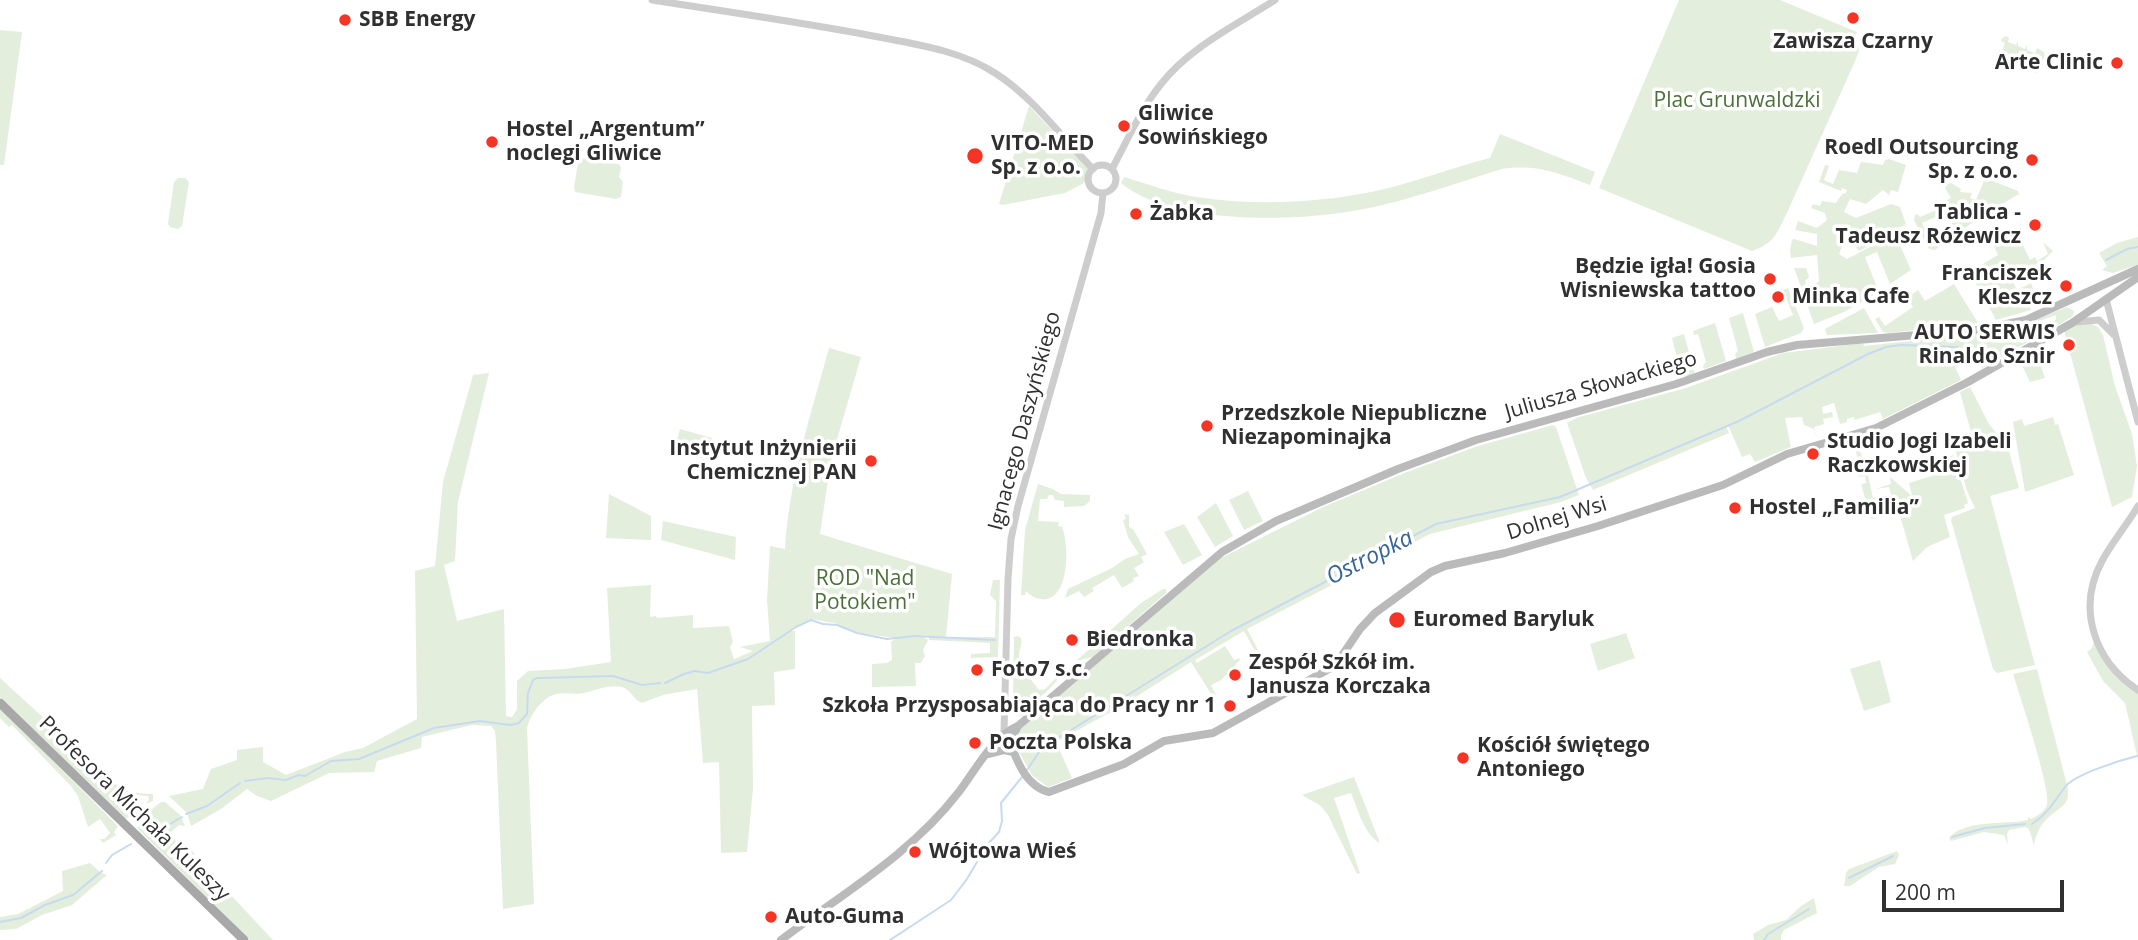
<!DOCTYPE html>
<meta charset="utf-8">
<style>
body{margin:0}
#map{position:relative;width:2138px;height:940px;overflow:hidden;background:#fff;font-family:"Open Sans",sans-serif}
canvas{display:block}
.scale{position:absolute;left:1882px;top:880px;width:182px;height:32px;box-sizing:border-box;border:4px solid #303030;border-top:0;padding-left:9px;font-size:21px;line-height:24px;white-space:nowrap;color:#303030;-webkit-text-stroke:5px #fff;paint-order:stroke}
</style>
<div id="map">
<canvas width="2138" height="940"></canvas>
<div class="scale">200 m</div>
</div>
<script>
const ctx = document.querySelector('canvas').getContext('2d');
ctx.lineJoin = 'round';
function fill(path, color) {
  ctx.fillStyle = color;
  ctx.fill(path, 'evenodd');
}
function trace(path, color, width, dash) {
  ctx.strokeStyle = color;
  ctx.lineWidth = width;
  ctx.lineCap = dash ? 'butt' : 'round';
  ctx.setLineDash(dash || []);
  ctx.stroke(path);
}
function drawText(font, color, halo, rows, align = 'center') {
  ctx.font = font + ' "Open Sans",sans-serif';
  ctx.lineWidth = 7;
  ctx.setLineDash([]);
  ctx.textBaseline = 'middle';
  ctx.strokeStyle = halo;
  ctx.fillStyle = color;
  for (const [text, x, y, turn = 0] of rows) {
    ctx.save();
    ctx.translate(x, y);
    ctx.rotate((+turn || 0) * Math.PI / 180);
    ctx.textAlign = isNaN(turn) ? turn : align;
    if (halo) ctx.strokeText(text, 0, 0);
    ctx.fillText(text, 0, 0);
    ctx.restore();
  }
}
const green = new Path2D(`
 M1679,0H1780L1857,32L1853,42L1857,44L1859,50L1856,59L1786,215C1776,235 1774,243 1752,251L1599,188Z
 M0,30L22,32L4,165H0Z
 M2006,36L2009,38L2008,42L2016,45L2018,41V46L2025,49L2027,45V50L2035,53L2037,48L2044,52L2045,56L2038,72L2036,73L2006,61V59L1997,58L1996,53L1999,50L2002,51L2005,43L2001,41L2002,38Z
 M1029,106L1090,170L1084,183L1065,193L1003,205L999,204Z
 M1500,134L1595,172L1590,185C1558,173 1537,164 1502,169C1456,183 1410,200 1364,209C1299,222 1173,226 1121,183L1124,177C1147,184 1172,193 1196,197C1253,206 1315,203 1371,192C1411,184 1450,168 1490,158Z
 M579,158L619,164L621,168L619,177L623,182L621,197L616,199L575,192L574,187Z
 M1889,159L1906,165L1898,192L1891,190L1889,195L1883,190L1866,204L1850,199L1844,212L1856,218L1891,204L1900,207L1906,224L1859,251L1853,243L1845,239L1839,254L1847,259L1895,234L1911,270L1890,284L1877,252L1865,257L1879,292L1844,312L1814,324L1794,268H1806L1809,277L1805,281L1807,288L1816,285V283L1819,281L1817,255L1791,258L1790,250L1792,240L1794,239L1817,246V234L1795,230L1798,221L1817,228L1827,220L1825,213L1811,208L1813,204L1820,206L1822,201L1836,203L1842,194L1846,193L1847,190L1842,188L1841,191L1819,182L1825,165L1829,166L1824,180L1833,184L1839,170L1857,173L1861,162L1883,165L1885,160Z
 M178,178H185L189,182L182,226L178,229L170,227L168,224L174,182Z
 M1985,178L2018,191L2019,194L1980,217L1935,250L1929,249L1914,220L1915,215L1917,214L1920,217L1939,209L1938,205L1951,198L1945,188L1947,184L1951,183L1961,189L1960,192L1972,193L1970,198L1976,200ZM1965,204L1969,205L1973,214L1927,234L1922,223Z
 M2017,232L2030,260L2035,257L2037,261L2048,254L2043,242L2053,251L2039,265L2038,263L2011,278L2017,290L2031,283L2038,302L2030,306L2031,310L1996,320L1975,282L1986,276L1981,265L1998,255L1993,244Z
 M2138,237V265L2113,273L2102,270L2107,266L2099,253L2117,243Z
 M1954,284L1978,323L1889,333L1883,332L1875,319L1879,317L1885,326L1913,307L1907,298L1918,290L1925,301Z
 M1788,288L1804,328L1801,333L1765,347L1755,314L1772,307L1779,321L1793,315L1783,290Z
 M2067,307L2074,311L2073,316L2039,337L2034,329L2037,326L2056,320V315L2028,325L2027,327L2033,339L1982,368L1970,345L1957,351L1959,357L1952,360L1961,380L1883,419L1880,412L1855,420L1854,417L1847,419V422L1840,424L1834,403L1822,407L1823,414L1832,412L1833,417L1823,419L1824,424L1814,427L1817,439L1814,429L1804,425L1802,417L1785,418L1791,447L1755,462L1750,454L1742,457L1728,425L1726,426L1729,433L1593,490L1586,478L1567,423L1576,418L1686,388L1783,353L1863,343L1864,346L1966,335L2032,321Z
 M1864,308L1878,333L1827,335L1825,329Z
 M1743,313L1754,352L1736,359L1735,354L1738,351L1729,318Z
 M2087,322L2098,327L2103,335L2115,386L2132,434L2137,466L2132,497L2112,507L2063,327Z
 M1715,323L1726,361L1704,369L1703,366L1706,362L1698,334L1694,335L1693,331Z
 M1684,334L1695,374L1682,378L1672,338Z
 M829,348L861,357L831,460L820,534L952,574L946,637H995L996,601L990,595L993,580H1000L998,657L971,658V654L990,653V643L929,640V636L920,635L928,640L923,650L925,656L921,663H915L916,686L872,687V664L887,663L892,660L891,642L896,638L859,633L834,623L811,619L789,631H795V669L774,672L775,705L752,706L753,788L747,852L721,853L719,762L703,763L697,689L663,695L642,703C634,700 631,690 622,687C610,684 596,690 584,693C575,695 566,692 557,694C543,696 529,716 527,729L534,904L503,909L496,741L495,731L491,726L472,725L422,737L421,748L377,761L374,772L329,773L271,801L257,796L247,789L221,809L191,826L187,813L169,796L203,789L211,769L237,760V750L263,747V762L286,775L345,752L363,748L417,719L415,571L435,566L443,482L473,375L489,373L458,502L455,561L444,565L457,621L504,609L506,716L512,717L517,709V681L528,671L565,669L611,662L607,588L651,585L650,617L656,616L657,618L693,615V628L729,626L733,642L730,647L734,659L753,651L740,647L770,641L767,600L770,546L785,549C789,480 811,414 829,348Z
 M2037,349L2046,363L2041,366L2045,378L2030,382L2019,359Z
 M1970,387L1989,424L2008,448L2019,488L1990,496L2035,665L1997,673L1993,669L1951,520L1952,517L1975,508L1967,491L1951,434H1962L1968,449L1975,446L1960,392Z
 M2053,417L2055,425L2058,424L2074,475L2025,492L2013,422L2022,419L2024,426Z
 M1553,425L1556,427L1579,495L1561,502L1430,534L1247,629L1268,669H1265L1244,631L1195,660L1197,663L1225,646L1234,660L1239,658L1240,660L1221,680L1211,685L1216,695L1213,697L1191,662L1120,707L1056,742L1072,778L1048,787L1032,775L1014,743L1017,732L1219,559L1323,507L1407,472L1478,446Z
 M680,429L712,438L707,459L674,451Z
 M1854,441H1857L1868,475L1873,498L1877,497L1880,507L1893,501L1889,487L1875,489L1891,484L1890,477L1912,496L1909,483L1932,476L1930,466L1924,468V449L1930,466C1942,464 1943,458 1953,455L1968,503L1964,505L1965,508L1944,515L1950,537L1927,547L1913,561L1899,512L1871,519L1861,484L1866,483L1865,476L1859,477L1855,463L1858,462Z
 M1038,484L1053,489L1061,494L1090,495V501L1084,506L1064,507V501L1055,500L1053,495H1049L1047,499H1040L1038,521L1059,522L1058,526L1062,527C1069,543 1070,594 1047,599C1038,600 1032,597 1026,591L1025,595H1021L1025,530Z
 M1248,491L1263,521L1244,530L1229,500Z
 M609,494L651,516V540L606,538Z
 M1216,503L1233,536L1215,547L1197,517Z
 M1124,514L1129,515V527L1133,529L1147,554L1141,557L1144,562L1134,568L1139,576L1133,578L1134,581L1122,588L1114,575L1092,588L1094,591L1084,597L1079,591L1065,598L1068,589L1112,568L1125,559L1139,554L1128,537L1123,520L1126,519Z
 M663,521L736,537L735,560L661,540Z
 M1184,524L1202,555L1183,565L1164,532Z
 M1163,589H1166V593L1093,657L1076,661L1141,603Z
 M1626,633L1635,658L1598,671L1590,644Z
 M1018,636L1021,638C1023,646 1017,651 1020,659L1017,662L1039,690L1045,689L1056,678L1062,675C1050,688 1038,704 1020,704L1013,698L1014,637Z
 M2095,638L2098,646L2138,690V760L2125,703L2103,681L2087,652L2092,648Z
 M1880,660L1891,702L1864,711L1850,669Z
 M2037,669L2067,785C2072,807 2059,806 2046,820C2039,826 2036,836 2034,845L2029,829L2025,827L2009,830L2007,834L2008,845L2004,835L1984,832L1951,841L1949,838C1964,819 2006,825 2028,820V817L2031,819C2038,816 2045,811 2047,805C2052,792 2019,693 2013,674Z
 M0,678L119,787L133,793L153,794V801L146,804L149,800L148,796L136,795L135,801L141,810L136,815L133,812L126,819L0,697Z
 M0,708L118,826L114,832L116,835L103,843L100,839H104L110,833L100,819L88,827L78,796L70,785L12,725L9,727L0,718Z
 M1354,777L1380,843C1364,835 1358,809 1351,793L1334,798L1360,873L1357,874L1328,815L1321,806L1302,795Z
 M161,802H165L180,815L185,826L179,825L170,833L182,850L191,848L196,858L273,940H250L137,828L144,821L140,818Z
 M1897,851L1899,855L1895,864L1879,867L1850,886H1844L1846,873L1849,869Z
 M90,863L101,873L107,875L72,905L42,915L16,929L0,930V917L18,914L63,891L62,871Z
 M1814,898L1817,913L1784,930L1781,935V940H1754L1753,934L1768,925L1786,920L1801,906Z`);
const stream = new Path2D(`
 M2106,260L2127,249L2138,247
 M665,683L684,674L695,671L708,673L748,659L796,627L811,620L823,624L837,625L857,633L887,639L914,636L995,640
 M1027,770L1042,748L1231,631L1436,524L1560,497L1739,421L1868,354L1886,347L1901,345L1958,347
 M245,781L268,778L286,780L299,775L305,776L331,761L359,759L434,728L480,721L510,725L519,723L527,714L528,693L533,680L537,678L613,676L642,685L660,683
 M186,814L207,806L240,783
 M2032,824C2047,815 2055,800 2065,787C2075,774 2121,760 2137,756
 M153,834L182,817
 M1952,837L1985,828L2025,824
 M106,863L112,855L131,844
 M1849,878L1893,856
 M0,922L21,918L45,905L73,895L102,871
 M890,940L951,900L967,879L987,845L999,832L1002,821L1001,803L1022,777
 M1764,940L1768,934L1809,909`);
const tertiary = new Path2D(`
 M652,0C723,11 793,21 863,34C907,43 956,48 995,73C1033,97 1061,137 1093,169
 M1088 179a14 14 0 1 1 28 0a14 14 0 1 1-28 0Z
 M1112,169C1127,141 1141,109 1161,84C1190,47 1236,25 1275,0
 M2106,299L2138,422
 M2076,322L2099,320L2113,334
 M2138,506C2127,525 2112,542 2102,561C2076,609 2095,662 2138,690
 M1007,700L1016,712L1034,711
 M1006,736L1004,732L1008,579L1011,539L1018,506L1101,213L1103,193`);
const secondary = new Path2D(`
 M1018,726L1010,742C1017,762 1027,787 1049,792L1124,764L1164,741L1213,733L1329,669L1339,660L1360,629L1375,613L1431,572L1445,566L1505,553L1598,526L1723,485L1787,454L1876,428L1968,382L2072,323L2138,277
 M988,754L1004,750L1013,752
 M781,940C842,894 911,854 958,793C975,771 992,737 1018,726L1222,552L1276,521L1398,469L1476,440L1676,384L1767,352L1797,345L1977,330L2026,320L2138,269`);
const primary = new Path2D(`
 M0,703L244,940`);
const markers = [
 [1853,18,7,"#f43525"],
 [345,20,7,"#f43525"],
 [2117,63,7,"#f43525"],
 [1124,126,7,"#f43525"],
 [492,142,7,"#f43525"],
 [975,156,9,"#f43525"],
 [2032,160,7,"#f43525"],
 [1136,214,7,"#f43525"],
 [2035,225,7,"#f43525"],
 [1770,279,7,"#f43525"],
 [2066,286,7,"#f43525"],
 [1778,297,7,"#f43525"],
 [2069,345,7,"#f43525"],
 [1207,426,7,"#f43525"],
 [1813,454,7,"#f43525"],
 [871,461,7,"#f43525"],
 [1735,508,7,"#f43525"],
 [1397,620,9,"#f43525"],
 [1072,640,7,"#f43525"],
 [977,670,7,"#f43525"],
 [1235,675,7,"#f43525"],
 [1230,706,7,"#f43525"],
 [975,743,7,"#f43525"],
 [1463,758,7,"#f43525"],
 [915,852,7,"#f43525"],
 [771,917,7,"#f43525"]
];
const poiNames = [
 ["SBB Energy",359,20],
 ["Zawisza Czarny",1853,42,"center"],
 ["Arte Clinic",2103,63,"right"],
 ["Gliwice",1138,114],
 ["Sowińskiego",1138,138],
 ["Hostel „Argentum”",506,130],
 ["noclegi Gliwice",506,154],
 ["VITO-MED",991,144],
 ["Sp. z o.o.",991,168],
 ["Roedl Outsourcing",2018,148,"right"],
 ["Sp. z o.o.",2018,172,"right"],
 ["Tablica -",2021,213,"right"],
 ["Tadeusz Różewicz",2021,237,"right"],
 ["Żabka",1150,214],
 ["Będzie igła! Gosia",1756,267,"right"],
 ["Wisniewska tattoo",1756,291,"right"],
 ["Franciszek",2052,274,"right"],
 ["Kleszcz",2052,298,"right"],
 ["Minka Cafe",1792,297],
 ["AUTO SERWIS",2055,333,"right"],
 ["Rinaldo Sznir",2055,357,"right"],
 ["Przedszkole Niepubliczne",1221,414],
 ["Niezapominajka",1221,438],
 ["Studio Jogi Izabeli",1827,442],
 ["Raczkowskiej",1827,466],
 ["Instytut Inżynierii",857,449,"right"],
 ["Chemicznej PAN",857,473,"right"],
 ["Hostel „Familia”",1749,508],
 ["Euromed Baryluk",1413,620],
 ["Biedronka",1086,640],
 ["Zespół Szkół im.",1249,663],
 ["Janusza Korczaka",1249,687],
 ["Foto7 s.c.",991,670],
 ["Szkoła Przysposabiająca do Pracy nr 1",1216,706,"right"],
 ["Poczta Polska",989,743],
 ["Kościół świętego",1477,746],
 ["Antoniego",1477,770],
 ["Wójtowa Wieś",929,852],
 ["Auto-Guma",785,917]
];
const parkNames = [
 ["Plac Grunwaldzki",1737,101],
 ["ROD \"Nad",865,579],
 ["Potokiem\"",865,603]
];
const streetNames = [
 ["Juliusza Słowackiego",1601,386,-16],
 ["Ignacego Daszyńskiego",1025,421,-75],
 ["Dolnej Wsi",1557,519,-17],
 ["Profesora Michała Kuleszy",134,809,44]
];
const waterNames = [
 ["Ostropka",1370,558,-27]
];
fill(green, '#e4eedd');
trace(stream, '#c8daef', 2);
trace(tertiary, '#cdcdcd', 7);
trace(secondary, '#bababa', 8);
trace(primary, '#a8a8a8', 9);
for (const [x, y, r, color] of markers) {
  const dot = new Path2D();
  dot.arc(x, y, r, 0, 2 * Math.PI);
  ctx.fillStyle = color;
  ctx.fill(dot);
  trace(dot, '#fff', 2.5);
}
drawText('bold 21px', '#303030', '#fff', poiNames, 'left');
drawText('21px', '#4b7039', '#fff', parkNames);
drawText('21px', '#303030', '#fff', streetNames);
drawText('italic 23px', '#36659a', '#fff', waterNames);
</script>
